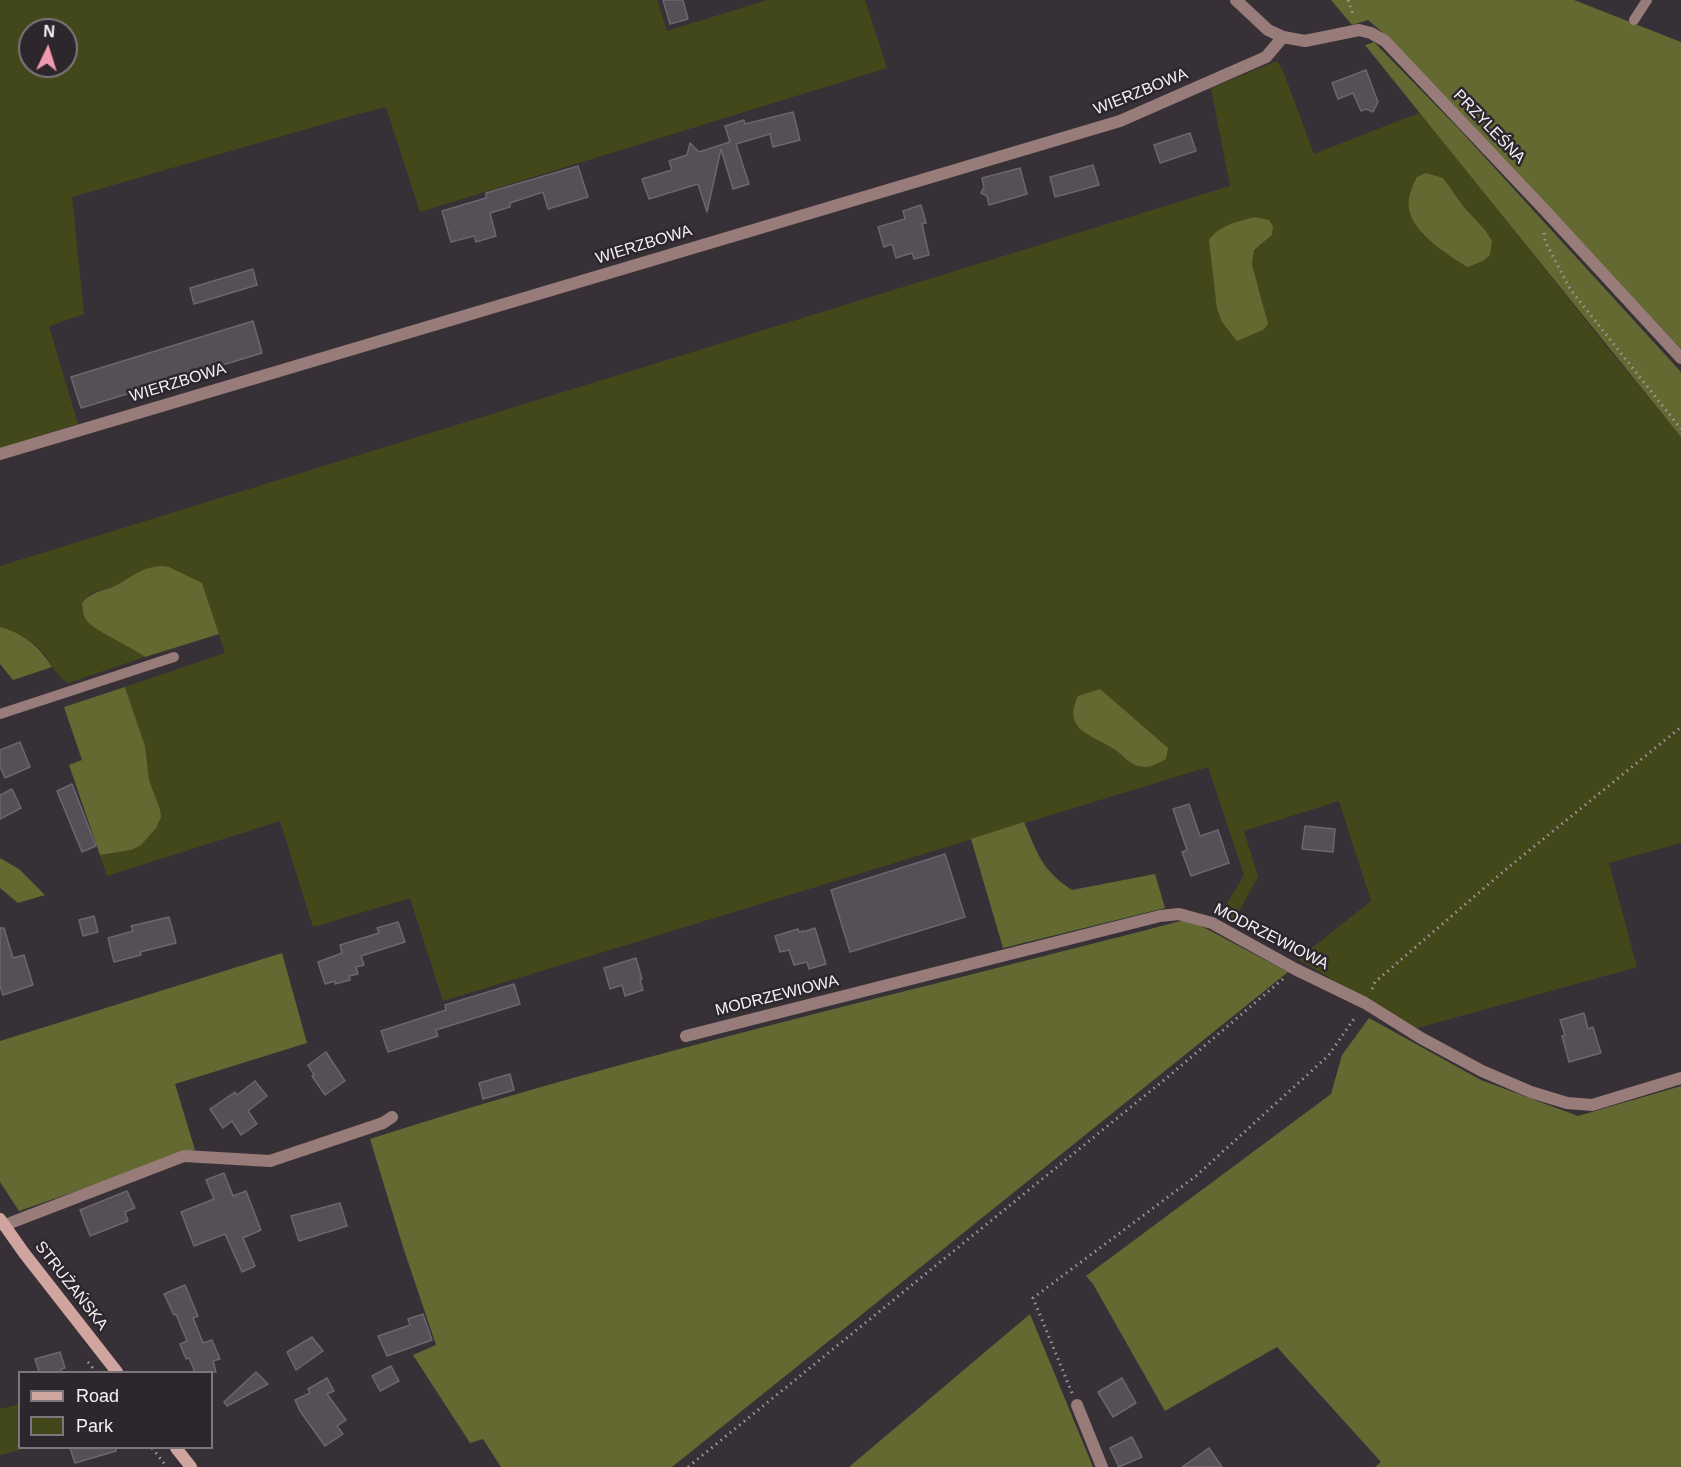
<!DOCTYPE html>
<meta charset="utf-8">
<style>
body{margin:0}
#map{position:relative;width:1681px;height:1467px;overflow:hidden;background:#373137;font-family:Helvetica,sans-serif}
canvas{display:block}
.legend{position:absolute;left:18px;top:1371px;width:195px;height:78px;box-sizing:border-box;background:#2d272d;border:2px solid #7d777d;margin:0;padding:8px 10px;list-style:none;font-size:18px;color:#f4f0f4}
.legend li{display:flex;align-items:center;gap:12px;height:30px}
.legend b{width:30px;border:2px solid #7d777d}
.north{position:absolute;left:18px;top:18px;width:60px;height:60px;box-sizing:border-box;background:#2d272d;border:2px solid #7d777d;border-radius:50%;rotate:4deg;font-size:16px;font-weight:700;line-height:24px;text-align:center;color:#f4f0f4}
.north::after{content:'';display:block;margin:auto;width:21px;height:27px;background:#f29aad;clip-path:polygon(50% 0,100% 100%,50% 72%,0 100%)}
</style>
<div id="map">
<canvas width="1681" height="1467"></canvas>
<ul class="legend">
<li><b style="height:8px;background:#d1a59f"></b>Road</li>
<li><b style="height:16px;background:#43481a"></b>Park</li>
</ul>
<div class="north">N</div>
</div>
<script>
const ctx = document.querySelector('canvas').getContext('2d');
ctx.lineJoin = 'round';
function fill(path, color) {
  ctx.fillStyle = color;
  ctx.fill(path, 'evenodd');
}
function trace(path, color, width, dash) {
  ctx.strokeStyle = color;
  ctx.lineWidth = width;
  ctx.lineCap = dash ? 'butt' : 'round';
  ctx.setLineDash(dash || []);
  ctx.stroke(path);
}
function drawText(font, color, halo, rows, align = 'center') {
  ctx.font = font + ' Helvetica,sans-serif';
  ctx.lineWidth = 5;
  ctx.setLineDash([]);
  ctx.textBaseline = 'middle';
  ctx.strokeStyle = halo;
  ctx.fillStyle = color;
  for (const [text, x, y, turn = 0] of rows) {
    ctx.save();
    ctx.translate(x, y);
    ctx.rotate((+turn || 0) * Math.PI / 180);
    ctx.textAlign = isNaN(turn) ? turn : align;
    if (halo) ctx.strokeText(text, 0, 0);
    ctx.fillText(text, 0, 0);
    ctx.restore();
  }
}
const green = new Path2D(`
 M0,0H657L667,31L767,0H865L887,68L420,212L386,107L358,114L72,197L84,314L49,326L78,424L0,448ZM30,30H66V66H30Z
 M1277,61L1283,71L1314,154L1421,112L1602,341L1681,437V843L1609,863L1637,967L1414,1029L1298,959L1371,901L1339,801L1244,831L1258,877L1232,924L1219,917L1244,875L1208,767L443,1001L410,898L313,927L280,821L107,876L100,855L131,850L160,809L149,780L145,746L125,687L225,653L202,583L116,586L89,594L88,622L134,648L145,657L68,683C57,677 54,668 47,658C37,643 17,631 0,627V566L1230,186L1211,88ZM1410,190L1454,192L1464,207L1485,230L1446,254L1417,224L1409,210ZM1272,235L1254,250L1252,263L1264,309L1209,240Z
 M19,1404L20,1448H27L0,1455V1409Z`);
const forest = new Path2D(`
 M1331,0H1574L1681,42V349L1388,37L1368,20L1352,25Z
 M1374,42L1459,129L1681,372V437L1365,45Z
 M1426,173L1443,178L1464,207L1485,230L1492,241L1490,255L1483,261L1468,267C1450,257 1412,232 1409,209C1407,197 1412,187 1417,177Z
 M1254,217L1269,220L1273,227L1272,235L1254,250L1252,264L1268,324L1263,330L1237,341L1222,322L1217,309L1209,240C1219,225 1238,222 1254,217Z
 M161,566L169,567L202,583L219,634L145,657C132,647 95,631 87,621C83,616 83,610 82,603C93,590 103,592 117,585C134,576 139,568 161,566Z
 M0,627C22,632 41,648 52,667L13,680L0,664Z
 M125,687L145,746L149,780L160,809L161,817L156,828L141,845L131,850L100,855L69,765L82,760L64,707Z
 M1100,689L1168,748L1166,759C1160,762 1152,767 1145,767C1132,767 1126,758 1117,751C1095,735 1061,732 1078,696Z
 M1024,822C1038,855 1042,870 1072,890L1155,874L1165,908L1003,948L971,839Z
 M0,858L19,869L45,895L18,903L0,888Z
 M1188,919L1288,972L672,1467H501L483,1439L470,1443L413,1355L436,1345L403,1247L370,1139C639,1052 915,991 1188,919Z
 M282,953L307,1043L175,1084L195,1150L19,1211L0,1182V1041Z
 M1369,1018L1481,1080L1578,1116L1681,1086V1467H1375L1381,1462L1277,1347L1165,1411L1093,1284L1086,1276L1331,1094L1342,1055Z
 M1030,1314L1093,1467H849Z`);
const building = new Path2D(`
 M663,0H683L688,19L670,24Z
 M1366,70L1378,102L1373,112L1366,109L1361,111L1353,93L1338,99L1332,83Z
 M793,112L800,140L773,147L770,134L736,144L749,184L733,189L721,149L707,212L698,184L649,199L642,179L672,170L669,161L687,155L690,143L699,152L730,142L725,126L744,120L745,124Z
 M1190,133L1196,151L1160,163L1154,145Z
 M1093,165L1099,185L1055,197L1050,177Z
 M578,166L588,197L548,209L543,192L510,203V207L490,213L496,236L476,242L474,236L451,242L442,211L486,198V193Z
 M1020,168L1027,194L989,205L987,196L981,193L984,187L982,178Z
 M921,205L926,223L922,224L929,255L914,259L912,253L896,258L892,244L884,247L878,227L905,219L903,211Z
 M253,269L257,285L194,304L190,288Z
 M253,321L262,353L81,408L71,377Z
 M20,742L30,767L5,778L0,766V750Z
 M72,784L96,846L82,852L57,791Z
 M12,789L21,808L0,819V795Z
 M1189,804L1200,836L1218,830L1229,863L1191,876L1182,852L1187,850L1173,809Z
 M1305,826L1335,829L1333,852L1302,849Z
 M945,854L965,917L850,952L831,890Z
 M94,916L98,932L83,936L79,920Z
 M169,917L176,943L140,952L141,955L114,962L108,938L133,931L131,926Z
 M398,922L405,942L361,956L364,965L356,967L358,974L349,976L350,980L335,984V981L325,984L318,962L342,953L340,945L379,933L377,928Z
 M0,928H4L13,958L24,955L33,985L3,995L0,986Z
 M815,928L826,964L809,969L807,962L794,965L789,950L780,952L775,936L798,929L799,932L803,931V932Z
 M636,958L642,979L640,980L643,990L625,996L622,985L610,989L604,968Z
 M514,984L520,1004L436,1030L438,1036L388,1052L381,1031L446,1010L445,1005Z
 M1584,1013L1588,1029L1593,1027L1601,1053L1569,1062L1562,1036L1565,1035L1560,1020Z
 M326,1052L345,1081L325,1095L312,1076L314,1075L308,1065Z
 M510,1074L514,1090L483,1099L479,1083Z
 M255,1081L267,1096L248,1111L257,1124L241,1135L232,1121L223,1128L210,1109L235,1092L237,1095Z
 M224,1173L233,1196L246,1191L261,1230L243,1238L255,1266L242,1272L225,1234L194,1246L181,1212L214,1199L206,1180Z
 M127,1191L135,1208L125,1212L128,1221L90,1236L80,1210Z
 M340,1203L347,1226L299,1241L291,1216Z
 M185,1285L198,1316L193,1318L203,1343L212,1340L220,1359L213,1361L216,1372H195L189,1358L186,1359L180,1344L187,1341L176,1314L174,1315L164,1294Z
 M423,1314L432,1340L387,1356L378,1336L410,1325L408,1319Z
 M312,1337L323,1351L296,1370L287,1352Z
 M60,1352L65,1368L61,1369L62,1372H39L35,1359Z
 M391,1366L399,1381L380,1391L372,1376Z
 M256,1372L268,1384L227,1406L224,1402Z
 M327,1378L334,1391L327,1394L346,1420L337,1426L343,1434L325,1446L300,1411L295,1400L310,1393L308,1389Z
 M1122,1378L1136,1403L1113,1417L1098,1392Z
 M1132,1437L1142,1457L1119,1467L1110,1448Z
 M70,1448H116V1451L75,1463Z
 M1209,1448L1222,1467H1182Z`);
const path = new Path2D(`
 M1348,0L1354,17
 M1544,233L1545,241L1570,289L1681,429
 M1372,989L1375,982L1504,871L1681,727
 M88,1362L96,1372
 M1072,1393L1033,1298L1196,1176L1328,1056L1356,1016
 M152,1448L167,1467
 M688,1467L1169,1076L1283,979`);
const lane = new Path2D(`
 M1634,20L1647,0
 M0,714L174,657`);
const street = new Path2D(`
 M1236,0L1268,30L1283,37L1305,41L1359,30L1371,33L1385,41L1540,205L1681,358
 M0,454L1120,121L1266,57L1283,37
 M686,1036L1160,916L1179,914L1212,923L1295,969L1365,1003L1421,1038L1482,1071L1531,1092L1567,1103L1592,1105L1681,1078
 M5,1225L184,1156L270,1161L383,1123L392,1117
 M1077,1405L1102,1467`);
const secondary = new Path2D(`
 M0,1219L24,1253L117,1372
 M176,1448L191,1467`);
const streetNames = [
 ["WIERZBOWA",1141,92,-22],
 ["PRZYLEŚNA",1489,127,46],
 ["WIERZBOWA",644,245,-17],
 ["WIERZBOWA",178,383,-17],
 ["MODRZEWIOWA",1271,937,27],
 ["MODRZEWIOWA",777,996,-14],
 ["STRUŻAŃSKA",71,1286,52]
];
fill(green, '#43481a');
fill(forest, '#636931');
fill(building, '#564f56');
trace(building, '#6d666d', 1.5);
trace(path, '#9d989d', 3, [1.5, 4.5]);
trace(lane, '#987c79', 10);
trace(street, '#987c79', 12);
trace(secondary, '#d1a59f', 12);
drawText('16px', '#f4f0f4', '#2d272d', streetNames);
</script>
